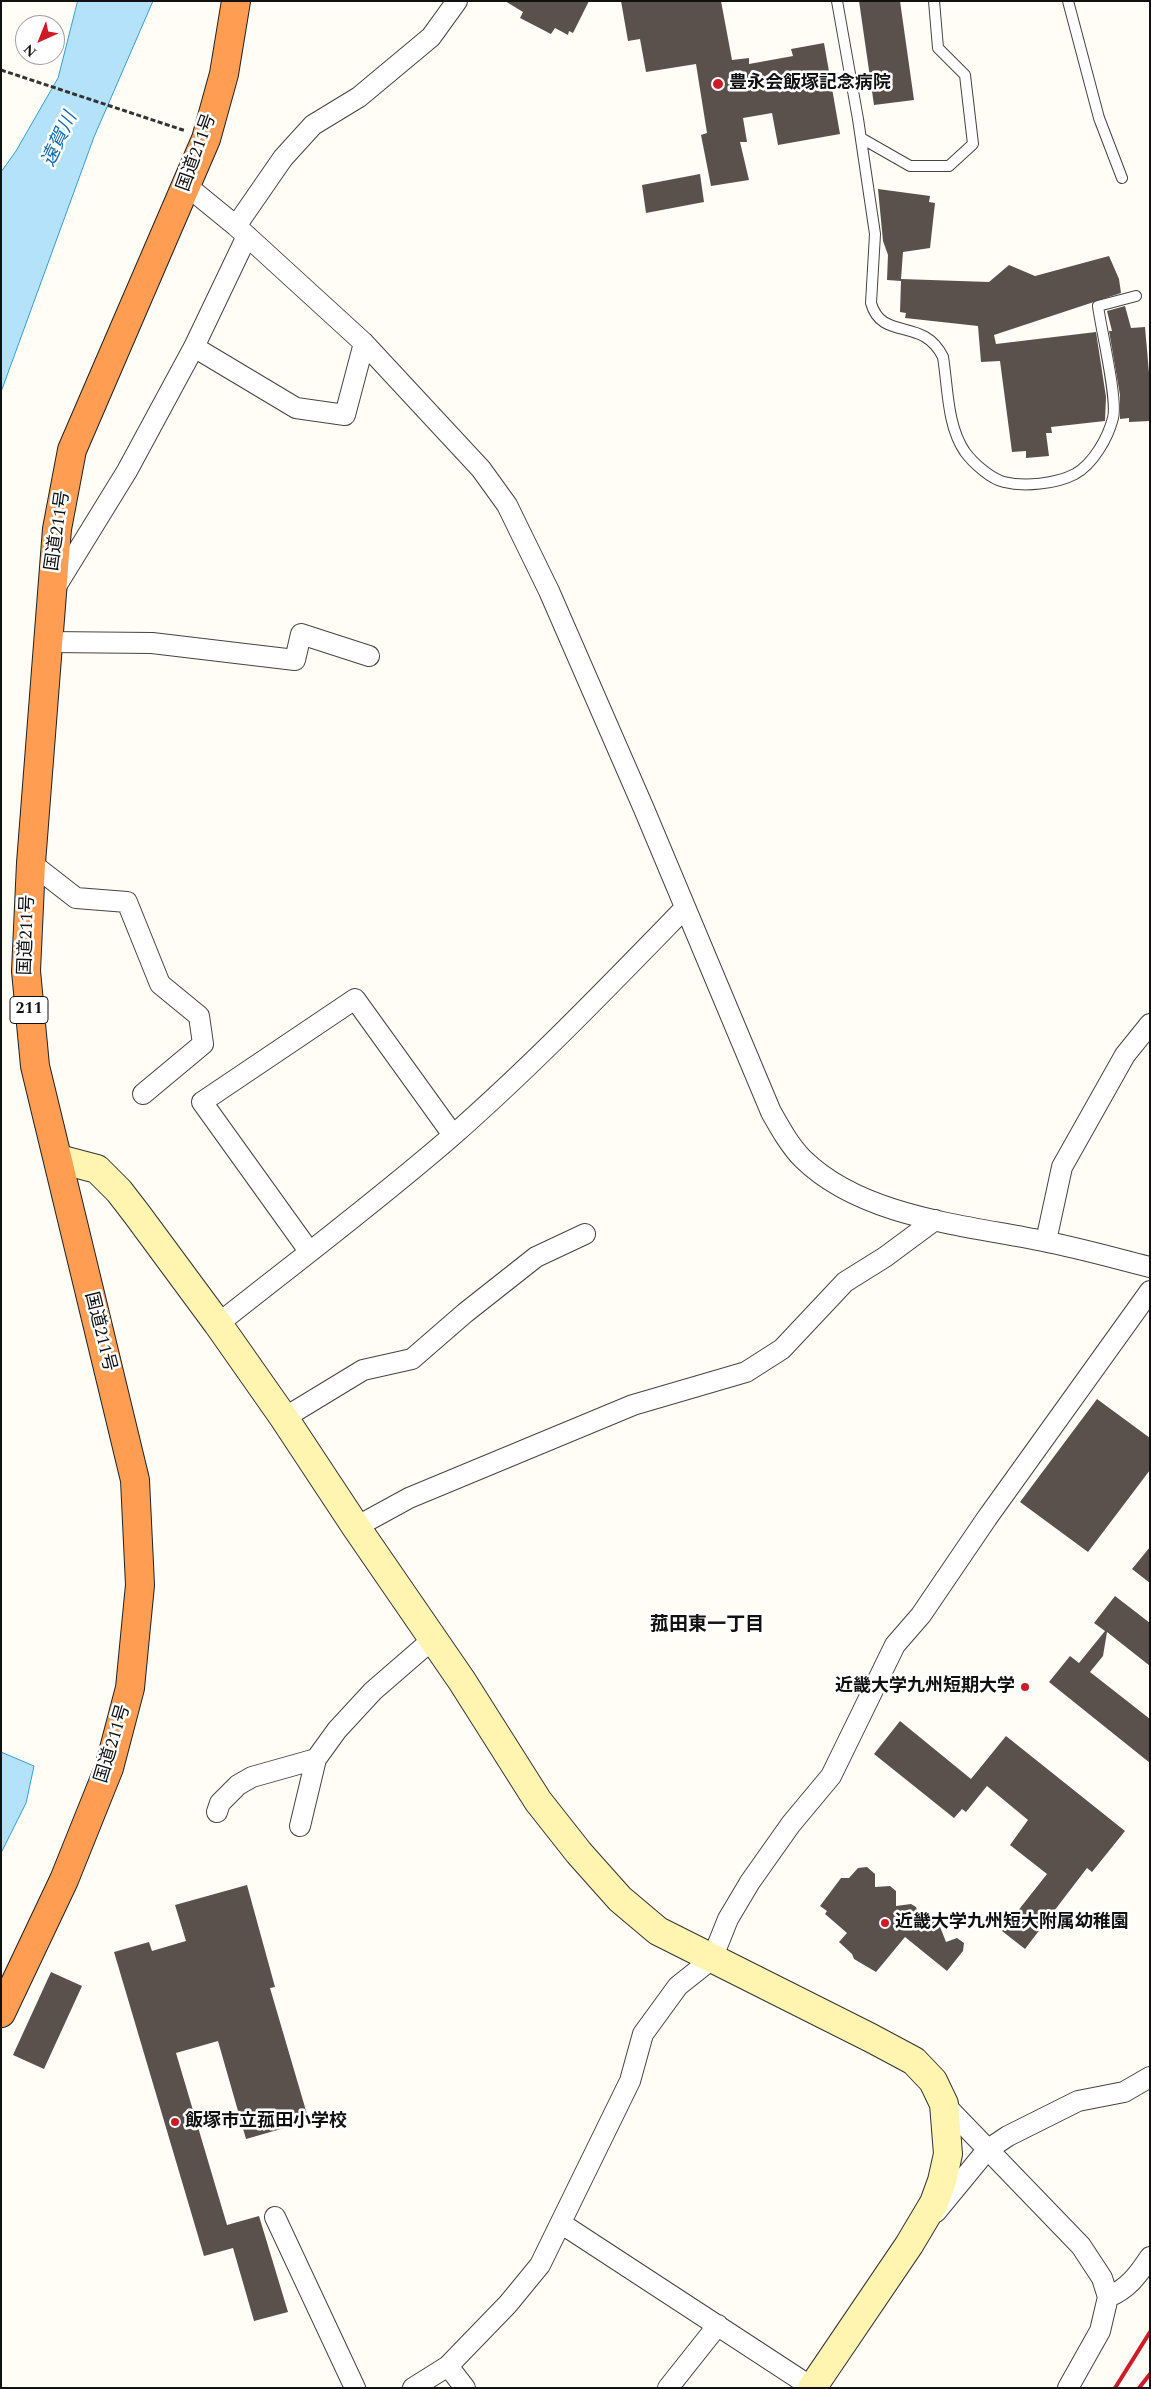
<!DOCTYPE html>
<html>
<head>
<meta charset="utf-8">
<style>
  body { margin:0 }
  #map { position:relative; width:1151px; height:2389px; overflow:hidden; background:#fffdf5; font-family:Spectral,serif }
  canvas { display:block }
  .frame { position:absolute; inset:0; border:2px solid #111; pointer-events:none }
  .north { position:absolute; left:15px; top:15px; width:50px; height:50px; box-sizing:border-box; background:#fff; border:1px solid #a0a0a0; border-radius:50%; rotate:224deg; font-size:14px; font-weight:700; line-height:20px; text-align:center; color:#111 }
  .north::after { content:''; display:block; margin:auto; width:18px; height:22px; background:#cf1b28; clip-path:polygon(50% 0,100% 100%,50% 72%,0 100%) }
</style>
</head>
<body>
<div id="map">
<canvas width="1151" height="2389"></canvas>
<div class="frame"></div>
<div class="north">N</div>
</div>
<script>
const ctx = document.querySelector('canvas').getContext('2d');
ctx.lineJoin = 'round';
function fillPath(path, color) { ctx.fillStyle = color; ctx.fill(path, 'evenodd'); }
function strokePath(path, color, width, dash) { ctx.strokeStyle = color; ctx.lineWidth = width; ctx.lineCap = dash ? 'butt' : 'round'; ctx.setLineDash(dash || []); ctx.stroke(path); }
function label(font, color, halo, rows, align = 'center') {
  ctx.font = font + ' Spectral,"Noto Sans JP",serif'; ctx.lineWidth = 5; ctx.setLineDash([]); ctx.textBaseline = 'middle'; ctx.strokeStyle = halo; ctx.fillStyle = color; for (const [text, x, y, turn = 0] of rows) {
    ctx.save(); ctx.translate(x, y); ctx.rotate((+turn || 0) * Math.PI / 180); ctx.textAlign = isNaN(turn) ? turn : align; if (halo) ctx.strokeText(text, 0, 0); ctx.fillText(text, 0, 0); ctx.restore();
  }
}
const water = new Path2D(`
  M78,1H153L94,137L1,392V172L16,151L58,78Z
  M1,1752L34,1766L26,1803L1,1853Z`);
fillPath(water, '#b4e2fb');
strokePath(water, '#359bd9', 1);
fillPath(new Path2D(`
  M505,1H589L573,33L569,31L568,35L555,28L551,34L520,18L523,12Z
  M621,1H721L732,60L749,58V64L793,56L791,49L824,43L840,134L778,145L772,113L743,118L747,142H740L749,180L711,186L701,135L707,133L696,64L646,72L640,39L628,41Z
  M859,1H900L914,100L874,105Z
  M700,174L704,202L646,213L642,185Z
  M878,189L930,196L929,202L935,203L930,248L903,252L901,279L989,282L1009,265L1035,276L1109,256L1119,279L1121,293L994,335L996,344L1096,332L1106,397L1105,421L1051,427L1052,433H1046L1049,456L1026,458V451L1012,452L1000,361L981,362L978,326L905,318L906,313L900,312L901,281L887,280L888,255L883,241Z
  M1125,306L1131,328L1145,327L1150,384V421L1129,422V418L1120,419V395L1109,331H1112L1107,311Z
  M1097,1399L1150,1438V1470L1088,1552L1020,1502Z
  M1150,1547V1583L1132,1569Z
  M1115,1596L1150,1623V1666L1107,1632L1103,1656L1090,1672L1150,1719V1763L1049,1682L1070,1656L1079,1663L1105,1631L1094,1623Z
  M900,1721L971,1779L1006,1736L1125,1831L1092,1872L1087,1868L1025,1949L1002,1931L1047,1874L1010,1845L1028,1820L987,1786L966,1812L962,1809L954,1818L874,1754Z
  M867,1867L875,1874V1887L890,1886L896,1891V1906L911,1904L916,1907L922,1922L935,1921L939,1924L946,1942L957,1938L964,1943L963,1951L947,1971L905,1937L876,1972L854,1959L852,1954L839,1942L847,1933L825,1914L827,1911L820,1906L841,1878H849L858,1868Z
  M247,1885L275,1987L270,1988L309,2121L246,2139L218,2041L176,2053L227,2225L259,2216L288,2312L254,2321L233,2248L204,2256L114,1952L149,1942L152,1951L186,1941L175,1905Z
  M51,1972L82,1986L44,2069L13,2055Z`), '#5b514c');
const lane = new Path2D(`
  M837,1L858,119L875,234L871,303C882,342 923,316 943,357C948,388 947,426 965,452C973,463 991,479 1004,482C1024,487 1056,484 1075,474C1093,464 1108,438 1113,418C1118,400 1101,329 1098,306L1136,296
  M1068,1L1099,118L1122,178
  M861,138L910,166H949L973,144L965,75L938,48L934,1`);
const street = new Path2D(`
  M187,186L236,226L364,343L481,469L507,505L549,591L644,809L771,1112C780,1128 790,1146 803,1159C862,1217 965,1225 1043,1241C1079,1248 1114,1258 1150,1267
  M236,226L283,158L313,125L359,97L431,37L457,1
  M194,347L247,236
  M55,588L127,471L194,347L296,408L345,415L364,343
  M49,642L152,643L295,660L301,634L369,656
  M31,863L76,898L127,902L160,984L199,1016L203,1044L143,1094
  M1046,1241L1062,1167L1125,1055L1150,1024
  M309,1251L202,1102L355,999L453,1135
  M218,1324C296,1262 376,1202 451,1137C533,1065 608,987 684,909
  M284,1418L363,1370L412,1359L465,1313L536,1257L585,1234
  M356,1527L409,1498L633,1405L746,1372L782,1349L845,1282L885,1257L935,1220
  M217,1812L220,1803L238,1785L252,1777L316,1759L337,1730L373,1691L433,1639
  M300,1826L316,1759
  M944,2104L1081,2246L1102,2278L1108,2297L1100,2331L1068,2388
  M936,2212L987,2150L1008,2136L1078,2101L1124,2092L1150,2077
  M275,2217L355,2388
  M562,2224L813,2388
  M1108,2297C1128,2289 1138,2275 1150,2257
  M448,2366L465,2388
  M413,2388L448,2366L508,2304L540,2265L630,2081L643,2034L678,1986L712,1959L728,1919L750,1882L791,1824L831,1776L895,1645L921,1615L987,1518L1150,1291
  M668,2388L718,2325`);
const secondary = new Path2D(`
  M59,1159L97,1169L119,1191L136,1213L218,1324L284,1418L356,1527L462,1681L538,1801L579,1853L620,1899L658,1931L871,2038L914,2061L933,2081L944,2104L948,2154L942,2181L934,2203L909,2245L812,2388`);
const highway = new Path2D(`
  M1,2013L64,1880L109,1768L130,1688L140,1585L135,1480L35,1066L26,971L31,863L57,529L72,450L206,139L224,74L236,1`);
strokePath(lane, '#444', 12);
strokePath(street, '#444', 22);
strokePath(secondary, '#333', 30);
strokePath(highway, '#222', 30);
strokePath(new Path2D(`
  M1,70L186,131`), '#333', 3, [5, 2.5]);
strokePath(lane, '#fff', 10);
strokePath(street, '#fff', 20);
strokePath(secondary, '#fff4b0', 28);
strokePath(highway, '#ff9d53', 28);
strokePath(new Path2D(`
  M1115,2388L1150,2332
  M1139,2388L1150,2374`), '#cf1b28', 4);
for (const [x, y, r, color] of [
  [718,84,6,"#cf1b28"],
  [1025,1687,5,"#cf1b28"],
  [885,1923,5,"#cf1b28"],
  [175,2122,5,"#cf1b28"]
]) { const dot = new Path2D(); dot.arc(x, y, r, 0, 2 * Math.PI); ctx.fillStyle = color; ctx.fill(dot); strokePath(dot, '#fff', 2); }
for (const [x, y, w] of [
  [29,1010,38]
]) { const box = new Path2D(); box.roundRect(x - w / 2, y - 13.5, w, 27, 4); ctx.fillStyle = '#fff'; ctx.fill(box); strokePath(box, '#111', 1); }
label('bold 16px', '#111', null, [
  ["211",29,1010]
]);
label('bold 18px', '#111', '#fff', [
  ["豊永会飯塚記念病院",729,84],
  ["近畿大学九州短期大学",1015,1687,"right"],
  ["近畿大学九州短大附属幼稚園",895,1923],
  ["飯塚市立菰田小学校",185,2122]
], 'left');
label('18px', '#111', '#fff', [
  ["国道211号",198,153,-70],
  ["国道211号",59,531,-82],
  ["国道211号",28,935,-88],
  ["国道211号",99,1332,76],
  ["国道211号",114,1744,-73]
]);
label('italic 19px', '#0d6cb0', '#fff', [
  ["遠賀川",61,140,-65]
]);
label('bold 19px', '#111', '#fff', [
  ["菰田東一丁目",707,1626]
]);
</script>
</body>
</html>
